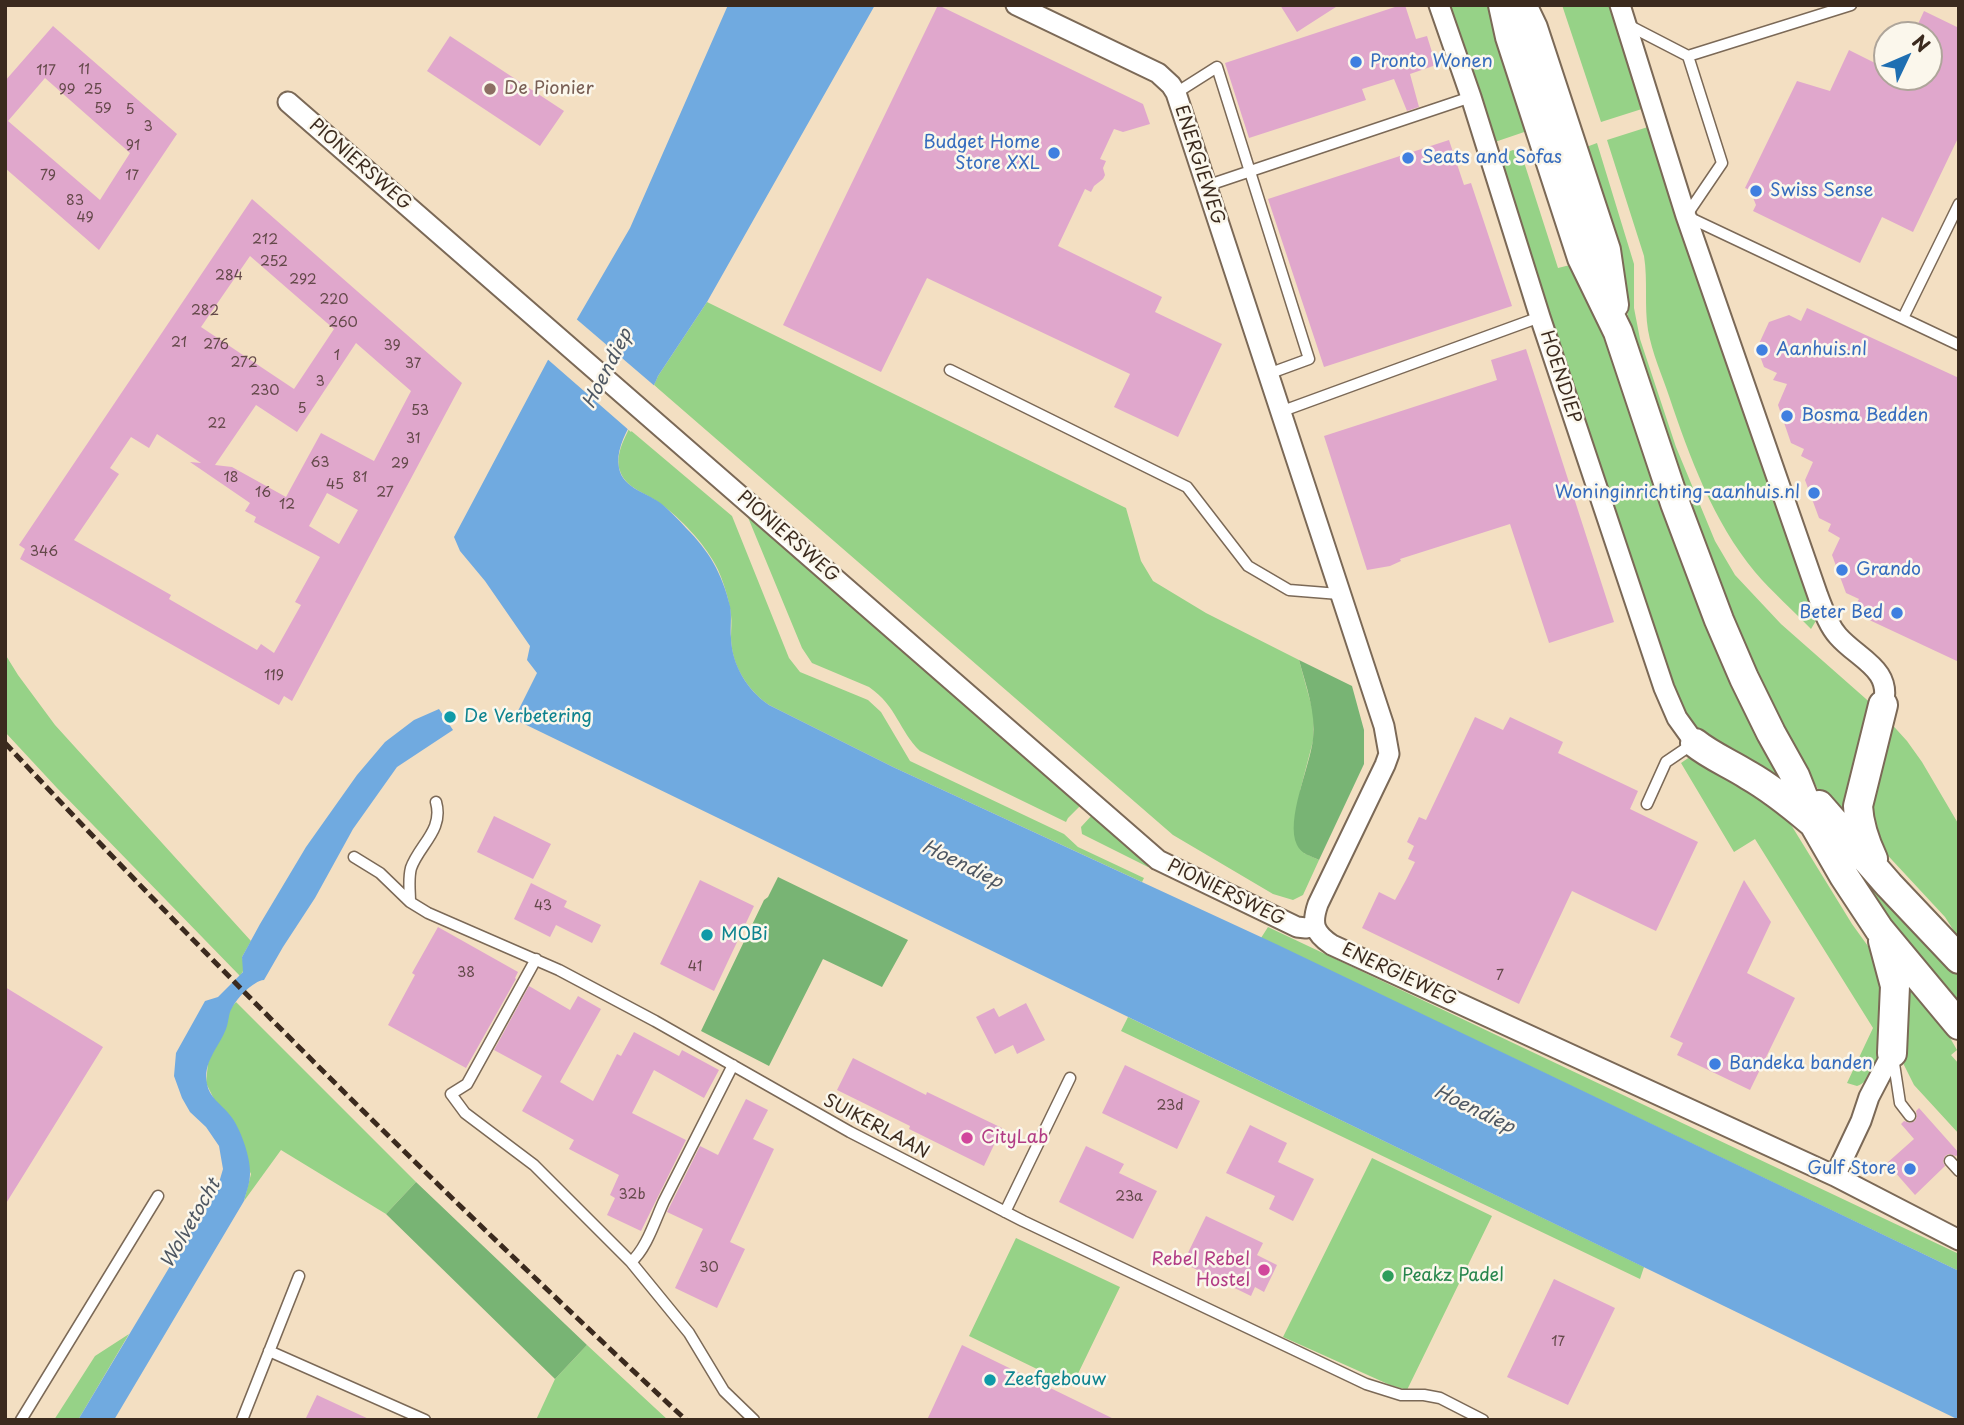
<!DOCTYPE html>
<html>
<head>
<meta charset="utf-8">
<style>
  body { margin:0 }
  #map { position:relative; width:1964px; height:1425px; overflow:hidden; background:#f3dfc2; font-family:"Playpen Sans",sans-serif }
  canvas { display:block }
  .frame { position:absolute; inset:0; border:7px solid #3b2a1e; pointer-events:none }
  .north { position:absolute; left:1873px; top:21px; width:70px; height:70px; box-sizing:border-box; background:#fbf7ec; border:2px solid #aea59a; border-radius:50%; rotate:46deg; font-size:19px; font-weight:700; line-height:28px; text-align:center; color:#3b2a1e }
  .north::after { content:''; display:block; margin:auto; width:24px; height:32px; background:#1f6fb2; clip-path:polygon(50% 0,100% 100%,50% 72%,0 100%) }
</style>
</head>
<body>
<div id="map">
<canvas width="1964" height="1425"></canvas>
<div class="frame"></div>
<div class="north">N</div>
</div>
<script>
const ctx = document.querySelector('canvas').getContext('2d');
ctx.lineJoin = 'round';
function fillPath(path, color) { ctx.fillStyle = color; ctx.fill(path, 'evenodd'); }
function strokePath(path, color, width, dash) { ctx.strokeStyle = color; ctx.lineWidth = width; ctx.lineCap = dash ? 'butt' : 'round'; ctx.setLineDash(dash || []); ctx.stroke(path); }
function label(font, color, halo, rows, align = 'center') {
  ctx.font = font + ' "Playpen Sans",sans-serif'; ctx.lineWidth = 5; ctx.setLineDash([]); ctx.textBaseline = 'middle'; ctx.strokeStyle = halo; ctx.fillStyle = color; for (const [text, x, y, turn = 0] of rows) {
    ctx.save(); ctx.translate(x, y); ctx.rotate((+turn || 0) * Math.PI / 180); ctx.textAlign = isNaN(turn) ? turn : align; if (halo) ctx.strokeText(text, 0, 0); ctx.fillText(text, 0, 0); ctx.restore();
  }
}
fillPath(new Path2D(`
  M1447,5H1494L1533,129L1492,143Z
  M1562,5H1613L1645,108L1601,122Z
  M1651,126L1817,619L1811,629C1793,610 1772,592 1755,572C1713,521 1690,458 1669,396C1662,375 1652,353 1648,330C1644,306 1648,281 1644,256L1607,140Z
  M1597,143L1634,264V308L1640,339L1676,447L1715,541L1735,575L1781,624L1874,706L1856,830L1824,800L1777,716L1750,662L1723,594L1665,432L1629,320L1614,255L1581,149Z
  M1513,150L1519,153L1523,159L1558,268L1570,265L1598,314L1786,788L1728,757L1681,716L1497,156Z
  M707,302L1126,508L1141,561L1153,581L1206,613L1299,660L1314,715L1313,741L1300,791L1304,853L1319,860L1303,895L1293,900L1273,894L1173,835L654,385L658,376Z
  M629,429L732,516L789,658L800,672L868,700L881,712L910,761L1064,834L1078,847L1144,878L1142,882L893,767L769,705C747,690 731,664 731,637C731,630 732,622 731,615C730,602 722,576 715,564C703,542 681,519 661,504C647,493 626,489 620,471C615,457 623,441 629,429Z
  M747,515L1081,805L1068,818L1066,822L920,751C899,731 897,706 869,687L812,663L802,648Z
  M5,654L18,675L55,725L251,941L242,957L245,968L240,976L57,788L5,732Z
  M1887,719L1907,741L1922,762L1959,825V939L1945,917L1879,846L1868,810Z
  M1694,754L1781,809L1793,828L1852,924L1878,960L1882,977L1881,1047C1878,1061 1872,1081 1857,1086L1847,1083L1873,1028L1755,839L1734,852L1681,763Z
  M1093,814L1151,861L1148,867L1082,834L1081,827Z
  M1835,837L1959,969V1001L1894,935Z
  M1268,927L1959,1254V1271L1261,938Z
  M1901,979L1925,994L1957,1050L1951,1055L1959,1064V1134L1914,1085L1902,1061Z
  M236,1002L416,1182L386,1214L281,1150L244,1201L251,1174L206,1083L208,1063L230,1009Z
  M1128,1017L1644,1267L1640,1279L1121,1031Z
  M1372,1158L1492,1216L1407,1390L1390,1385L1283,1337Z
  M1016,1238L1120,1287L1072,1386L969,1336Z
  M129,1334L78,1420H54L95,1356Z
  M587,1345L668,1420H536L555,1379Z`), '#96d287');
fillPath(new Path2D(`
  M1299,660L1352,686L1364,730V764L1319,860C1311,856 1301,854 1297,845C1285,820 1310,767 1313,739C1316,712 1306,686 1299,660Z
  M778,877L908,940L882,987L823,959L769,1066L701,1031L764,900L768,897Z
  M416,1182L587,1345L555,1379L386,1214Z`), '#78b474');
fillPath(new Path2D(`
  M728,5H875L707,302L658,376C648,403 613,438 619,468C623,489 649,493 663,505C671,512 679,520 686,528C709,551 722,573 730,606C732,617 730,627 731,638C732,665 747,690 769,705L893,767L1276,944L1959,1271V1420L514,719L537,673L527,660L530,646L485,581L460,551L454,537L549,358L555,357L630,228Z
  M439,709L453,730L397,767L353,829L315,898L283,947L264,980C253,981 237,998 232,1008C228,1014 229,1022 226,1029C219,1047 202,1063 207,1084C209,1097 221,1104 229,1114C240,1126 251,1158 250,1174C250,1183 246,1193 244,1201L114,1420H78L218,1186L223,1169L219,1146L206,1127L190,1112L182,1098L174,1076L176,1053L205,1001L218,997L243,972L242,957L260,924L306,847L357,775L385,742L414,720Z`), '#70aae0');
fillPath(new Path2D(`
  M574,317L657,388L631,432L545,357L547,355L553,354Z`), '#f3dfc2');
fillPath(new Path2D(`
  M938,5L1143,104L1150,124L1123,132L1114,129L1100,159L1106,161L1103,168L1105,175L1103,179L1094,186L1091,192L1085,189L1058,246L1162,297L1155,312L1222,344L1178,437L1114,407L1130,374L927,278L881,372L783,325Z
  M1280,5H1339L1297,32Z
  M1401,5H1405L1416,39L1427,36L1436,65L1410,74L1419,107L1407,111L1394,79L1362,89L1366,100L1249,138L1225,63Z
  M1924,11L1959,28V136L1913,232L1882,217L1860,263L1753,211L1756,205L1750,190L1745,188L1797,81L1830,91L1849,50L1887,69V77H1929V35H1913Z
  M53,26L177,134L99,250L5,168V81ZM45,78L130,153L100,200L8,121Z
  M450,36L564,111L540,146L427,71Z
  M1449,140L1464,185L1471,183L1512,306L1324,367L1268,199Z
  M252,199L462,383L292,701L284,696L279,705L20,559L25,549L19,545ZM250,256L334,329L294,389L201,327ZM356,343L411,391L374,461L321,433L286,497L232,467L215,465L256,405L297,432ZM157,434L201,463L190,462L250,503L245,511L256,517L254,522L320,557L295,602L301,605L274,653L261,644L257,650L169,599L171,595L74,540L119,474L110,468L131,437L149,448ZM327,493L358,510L339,544L309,526Z
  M1807,308L1959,378V662L1865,618L1868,613L1855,606L1859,599L1846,593L1832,555L1840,538L1828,531L1831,524L1819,518L1805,480L1813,462L1801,456L1804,449L1791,443L1778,405L1787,384L1773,380L1777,373L1764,367L1757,348L1769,322L1789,315L1801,321Z
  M1526,349L1614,622L1549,643L1510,524L1400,559L1401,561L1390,566L1367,570L1324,436L1497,380L1491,360Z
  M1475,717L1503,730L1510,717L1563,742L1558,753L1638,791L1630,809L1698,842L1656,931L1572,891L1519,1004L1362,928L1379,892L1395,900L1406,880L1415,862L1408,859L1414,846L1407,842L1419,817L1426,820Z
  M494,816L551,844L533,879L477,852Z
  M700,880L754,906L714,991L660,964Z
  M1744,880L1771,922L1747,973L1795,998L1750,1090L1677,1055L1683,1043L1670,1037Z
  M531,883L567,901L564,907L601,925L592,943L556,925L550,937L514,919Z
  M438,927L518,972L515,978L516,979L466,1068L388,1025L415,975L412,973Z
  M529,986L570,1010L578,996L601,1009L560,1082L593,1101L611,1066L617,1054L621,1056L634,1032L679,1056L682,1050L719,1070L704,1098L654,1070L632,1113L686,1140L641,1231L607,1215L615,1198L610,1195L619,1175L569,1149L574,1140L522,1111L542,1076L494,1050Z
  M5,987L103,1047L5,1205Z
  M1026,1003L1045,1040L1017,1054L1013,1045L995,1054L976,1017L994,1008L999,1017Z
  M853,1058L926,1095L927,1092L1002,1128L984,1166L909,1129L910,1126L837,1090Z
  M1125,1065L1200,1101L1177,1149L1102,1113Z
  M746,1099L768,1110L753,1139L774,1149L730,1242L745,1249L717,1308L675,1288L703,1229L667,1212L700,1146L718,1155Z
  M1919,1108L1959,1153L1956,1156L1949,1154L1945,1156L1943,1162L1945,1166L1915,1195L1887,1163L1914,1139L1901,1124L1904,1121L1910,1123L1915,1121L1917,1116L1916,1111Z
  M1250,1125L1287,1143L1278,1162L1314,1179L1293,1221L1269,1209L1275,1196L1226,1173Z
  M1086,1146L1124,1164L1119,1173L1157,1191L1133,1239L1059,1202Z
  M1206,1216L1263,1243L1257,1255L1277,1265L1264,1292L1255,1287L1251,1296L1183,1263Z
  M1554,1279L1615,1308L1568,1405L1507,1377Z
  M962,1345L1116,1420H927Z
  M317,1395L371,1420H305Z`), '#e0a7cc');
const service = new Path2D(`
  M1628,25L1688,56L1851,5
  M1688,56L1722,163L1686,216L1959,345
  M1176,93L1217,67L1309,359L1268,374
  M1206,186L1471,97
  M1903,318L1959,204
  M950,370L1187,487L1248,566L1289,590L1339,594
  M1280,412L1540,317
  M1647,804L1666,762L1694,743
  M354,857L380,873L410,902L428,913L559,970L655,1021L850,1132L1023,1221L1366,1384L1401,1395H1424L1440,1398L1483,1420
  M410,902C410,891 408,879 411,868C419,845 444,830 436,802
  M536,959L467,1084L451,1094L465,1113L534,1165L631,1262L689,1333L724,1391L754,1420
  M1893,1057L1900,1103L1910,1116
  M1950,1161L1959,1171
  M1005,1212L1070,1078
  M631,1262C647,1248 655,1220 664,1201C687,1155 710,1110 733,1065
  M269,1351L425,1420
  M21,1420L158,1196
  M242,1420L299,1276`);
const minor = new Path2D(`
  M1016,5L1158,73L1171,85L1176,93L1384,726L1389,754L1385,765L1318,904C1311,924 1314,933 1332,945L1835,1176L1959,1240
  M1439,5L1471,97L1540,317L1664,688L1677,718L1695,743
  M1620,5L1686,216L1818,596C1823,609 1828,625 1838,636C1858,659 1893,669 1883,705
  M288,102L1158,860L1297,927L1306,928L1315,926
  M1835,1176L1861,1121L1869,1097L1892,1053`);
const secondary = new Path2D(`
  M1503,5L1510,37L1582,258L1618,332L1675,503L1719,620L1744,678L1771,733L1795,776L1814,824L1844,876L1879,929L1959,1025
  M1522,5L1533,28L1606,250L1614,305
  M1695,743C1711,756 1731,764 1748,775C1771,788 1792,805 1812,822
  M1819,805L1889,885L1959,959
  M1873,859C1865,842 1859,825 1858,806L1883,705
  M1883,941L1895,986L1892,1053`);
strokePath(service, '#7b6957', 13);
strokePath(minor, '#7b6957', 23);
strokePath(secondary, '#7b6957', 32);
strokePath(service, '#fff', 10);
strokePath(minor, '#fff', 19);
strokePath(secondary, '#fff', 28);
strokePath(new Path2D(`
  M5,743C224,977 451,1202 686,1420`), '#3b2a1e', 5, [10, 5]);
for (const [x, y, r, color] of [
  [1356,62,7,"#3f7fe0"],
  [490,89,7,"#8d6e63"],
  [1054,153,7,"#3f7fe0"],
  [1408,158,7,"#3f7fe0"],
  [1756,191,7,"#3f7fe0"],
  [1762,350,7,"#3f7fe0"],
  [1787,416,7,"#3f7fe0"],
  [1814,493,7,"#3f7fe0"],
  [1842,570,7,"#3f7fe0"],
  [1897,613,7,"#3f7fe0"],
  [450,717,7,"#0f9aa8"],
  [707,935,7,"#0f9aa8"],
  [1715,1064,7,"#3f7fe0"],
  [967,1138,7,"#d1479c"],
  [1910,1169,7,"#3f7fe0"],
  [1264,1270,7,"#d1479c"],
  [1388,1276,7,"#2e9e5b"],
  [990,1380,7,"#0f9aa8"]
]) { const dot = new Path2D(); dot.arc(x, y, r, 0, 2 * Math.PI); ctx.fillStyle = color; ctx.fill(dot); strokePath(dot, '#fbf7ec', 2.5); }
label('14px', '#64494a', null, [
  ["11",84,70],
  ["117",46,71],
  ["99",67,90],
  ["25",93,90],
  ["59",103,109],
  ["5",130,110],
  ["3",148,127],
  ["91",133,146],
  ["79",48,176],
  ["17",132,176],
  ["83",75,201],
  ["49",85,218],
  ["212",265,240],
  ["252",274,262],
  ["284",229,276],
  ["292",303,280],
  ["220",334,300],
  ["282",205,311],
  ["260",343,323],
  ["21",179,343],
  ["276",216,345],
  ["39",392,346],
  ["1",337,356],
  ["272",244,363],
  ["37",413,364],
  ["3",320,382],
  ["230",265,391],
  ["5",302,409],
  ["53",420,411],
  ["22",217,424],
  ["31",413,439],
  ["63",320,463],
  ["29",400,464],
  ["18",231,478],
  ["81",360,478],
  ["45",335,485],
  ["16",263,493],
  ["27",385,493],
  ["12",287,505],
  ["346",44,552],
  ["119",274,676],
  ["43",543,906],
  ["41",695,967],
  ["38",466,973],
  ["7",1500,976],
  ["23d",1170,1106],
  ["32b",632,1195],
  ["23a",1129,1197],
  ["30",709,1268],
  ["17",1558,1342]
]);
label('18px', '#366cbe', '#fbf7ec', [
  ["Pronto Wonen",1370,62],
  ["Budget Home",1040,143,"right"],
  ["Store XXL",1040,164,"right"],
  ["Seats and Sofas",1422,158],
  ["Swiss Sense",1770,191],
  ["Aanhuis.nl",1776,350],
  ["Bosma Bedden",1801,416],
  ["Woninginrichting-aanhuis.nl",1800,493,"right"],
  ["Grando",1856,570],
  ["Beter Bed",1883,613,"right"],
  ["Bandeka banden",1729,1064],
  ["Gulf Store",1896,1169,"right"]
], 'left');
label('18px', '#785e54', '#fbf7ec', [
  ["De Pionier",504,89]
], 'left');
label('18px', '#3b2a1e', '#fbf7ec', [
  ["PIONIERSWEG",360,165,41],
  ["ENERGIEWEG",1199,165,72],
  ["HOENDIEP",1560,377,72],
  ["PIONIERSWEG",788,537,41],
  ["PIONIERSWEG",1226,893,26],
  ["ENERGIEWEG",1399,975,25],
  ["SUIKERLAAN",876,1127,28]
]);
label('18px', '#0d838f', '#fbf7ec', [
  ["De Verbetering",464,717],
  ["M0Bi",721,935],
  ["Zeefgebouw",1004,1380]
], 'left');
label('18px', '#b23c85', '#fbf7ec', [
  ["CityLab",981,1138],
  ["Rebel Rebel",1250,1260,"right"],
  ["Hostel",1250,1281,"right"]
], 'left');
label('18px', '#27864d', '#fbf7ec', [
  ["Peakz Padel",1402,1276]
], 'left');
label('italic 19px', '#4e5762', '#fbf7ec', [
  ["Hoendiep",608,369,-63],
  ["Hoendiep",962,865,26],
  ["Hoendiep",1474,1110,26],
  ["Wolvetocht",191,1224,-60]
]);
</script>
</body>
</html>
